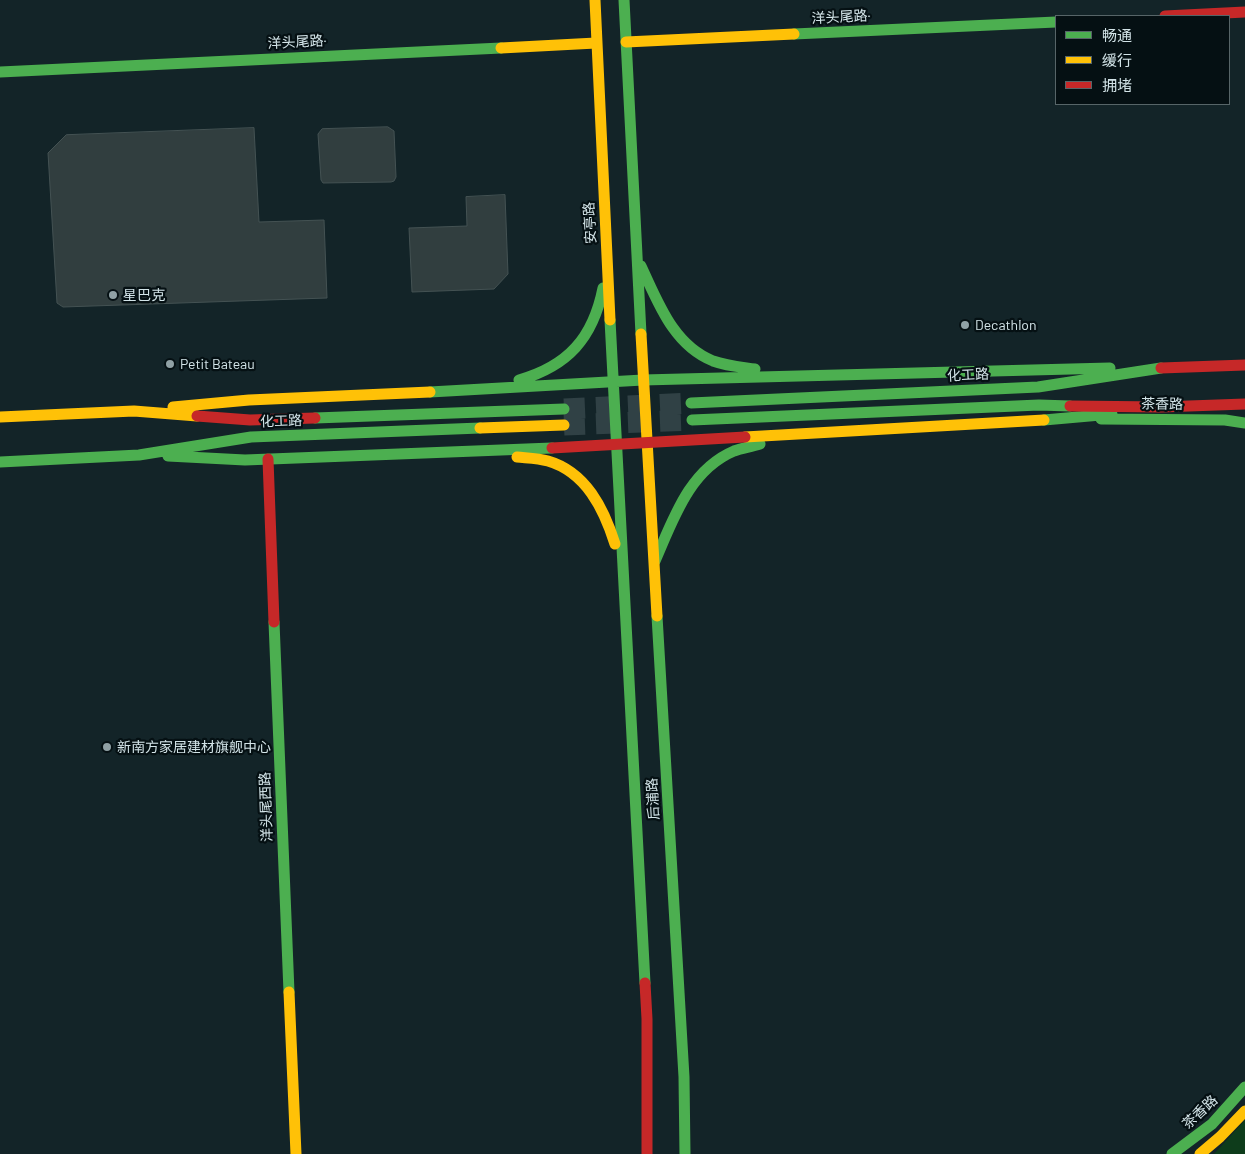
<!DOCTYPE html>
<html>
<head>
<meta charset="utf-8">
<style>
  body { margin:0 }
  #map { position:relative; width:1245px; height:1154px; overflow:hidden; background:#132428; font-family:Barlow,"Noto Sans SC",sans-serif }
  canvas { display:block }
  .legend { position:absolute; left:1055px; top:15px; width:175px; height:90px; box-sizing:border-box; background:#051013; border:1px solid #576568; margin:0; padding:6px 9px; list-style:none; font-size:15px; color:#d3e4e8 }
  .legend li { display:flex; align-items:center; gap:10px; height:25px }
  .legend b { width:25px; border:1px solid #576568 }
</style>
</head>
<body>
<div id="map">
<canvas width="1245" height="1154"></canvas>
<ul class="legend">
<li><b style="height:6px;background:#4caf50"></b>畅通</li>
<li><b style="height:6px;background:#ffc107"></b>缓行</li>
<li><b style="height:6px;background:#c62828"></b>拥堵</li>
</ul>
</div>
<script>
const ctx = document.querySelector('canvas').getContext('2d');
ctx.lineJoin = 'round';
function fillPath(path, color) { ctx.fillStyle = color; ctx.fill(path, 'evenodd'); }
function strokePath(path, color, width, dash) { ctx.strokeStyle = color; ctx.lineWidth = width; ctx.lineCap = dash ? 'butt' : 'round'; ctx.setLineDash(dash || []); ctx.stroke(path); }
function label(font, color, halo, rows, align = 'center') {
  ctx.font = font + ' Barlow,"Noto Sans SC",sans-serif'; ctx.lineWidth = 4.5; ctx.setLineDash([]); ctx.textBaseline = 'middle'; ctx.strokeStyle = halo; ctx.fillStyle = color; for (const [text, x, y, turn = 0] of rows) {
    ctx.save(); ctx.translate(x, y); ctx.rotate((+turn || 0) * Math.PI / 180); ctx.textAlign = isNaN(turn) ? turn : align; if (halo) ctx.strokeText(text, 0, 0); ctx.fillText(text, 0, 0); ctx.restore();
  }
}
fillPath(new Path2D(`
  M1245,1120V1154H1214Z`), '#0e3c1b');
const building = new Path2D(`
  M388,127L394,131L396,177L394,181L391,182L323,183L321,180L318,134L322,129Z
  M254,128L259,222L324,220L327,298L63,307L57,303L48,153L66,135Z
  M505,195L508,274L494,289L412,292L409,228L467,226L466,197Z`);
fillPath(building, '#313e3f');
strokePath(building, '#445253', 1);
strokePath(new Path2D(`
  M564,409L691,403
  M564,425L692,420`), '#304145', 21, [21, 11]);
strokePath(new Path2D(`
  M624,0L641,334
  M794,34L1056,22
  M0,72L501,48
  M641,266C658,302 673,345 713,361C727,366 741,367 755,369
  M610,320L645,983
  M519,380C568,366 593,338 603,288
  M430,392L643,380L1110,368
  M691,403L1038,387L1161,368
  M315,418L564,409
  M1101,419L1225,420L1245,423
  M692,420L1039,405L1070,406
  M1044,420L1112,414
  M168,456L245,460L552,448
  M0,462L139,455L251,437L480,428
  M655,561C673,520 689,470 734,451C742,448 751,447 760,444
  M657,616L684,1077L685,1154
  M274,622L289,992
  M1172,1154L1212,1124L1245,1087`), '#4caf50', 11);
strokePath(new Path2D(`
  M595,0L610,320
  M626,42L794,34
  M501,48L596,43
  M641,334L657,616
  M173,407L249,400L430,392
  M0,417L134,411L197,416
  M480,428L564,425
  M745,437L1044,420
  M517,457C527,458 538,458 548,461C586,472 604,509 615,544
  M289,992L296,1154
  M1200,1154L1220,1137L1245,1111`), '#ffc107', 11);
strokePath(new Path2D(`
  M1165,16L1245,12
  M1161,368L1245,365
  M1070,406L1161,407L1245,404
  M197,416L250,420L315,418
  M552,448L745,437
  M268,459L274,622
  M645,983L647,1019V1154`), '#c62828', 11);
for (const [x, y, r, color] of [
  [113,295,5,"#90a1a5"],
  [965,325,5,"#90a1a5"],
  [170,364,5,"#90a1a5"],
  [107,747,5,"#90a1a5"]
]) { const dot = new Path2D(); dot.arc(x, y, r, 0, 2 * Math.PI); ctx.fillStyle = color; ctx.fill(dot); strokePath(dot, '#051013', 2); }
label('14px', '#d3e4e8', '#051013', [
  ["洋头尾路·",841,17,-3],
  ["洋头尾路·",297,42,-3],
  ["安亭路",590,223,-93],
  ["化工路",968,375,-3],
  ["茶香路",1162,404,1],
  ["化工路",281,421,-2],
  ["后浦路",653,799,-93],
  ["洋头尾西路",266,807,-92],
  ["茶香路",1200,1112,-43]
]);
label('14px', '#d3e4e8', '#051013', [
  ["星巴克",123,295],
  ["Decathlon",975,325],
  ["Petit Bateau",180,364],
  ["新南方家居建材旗舰中心",117,747]
], 'left');
</script>
</body>
</html>
